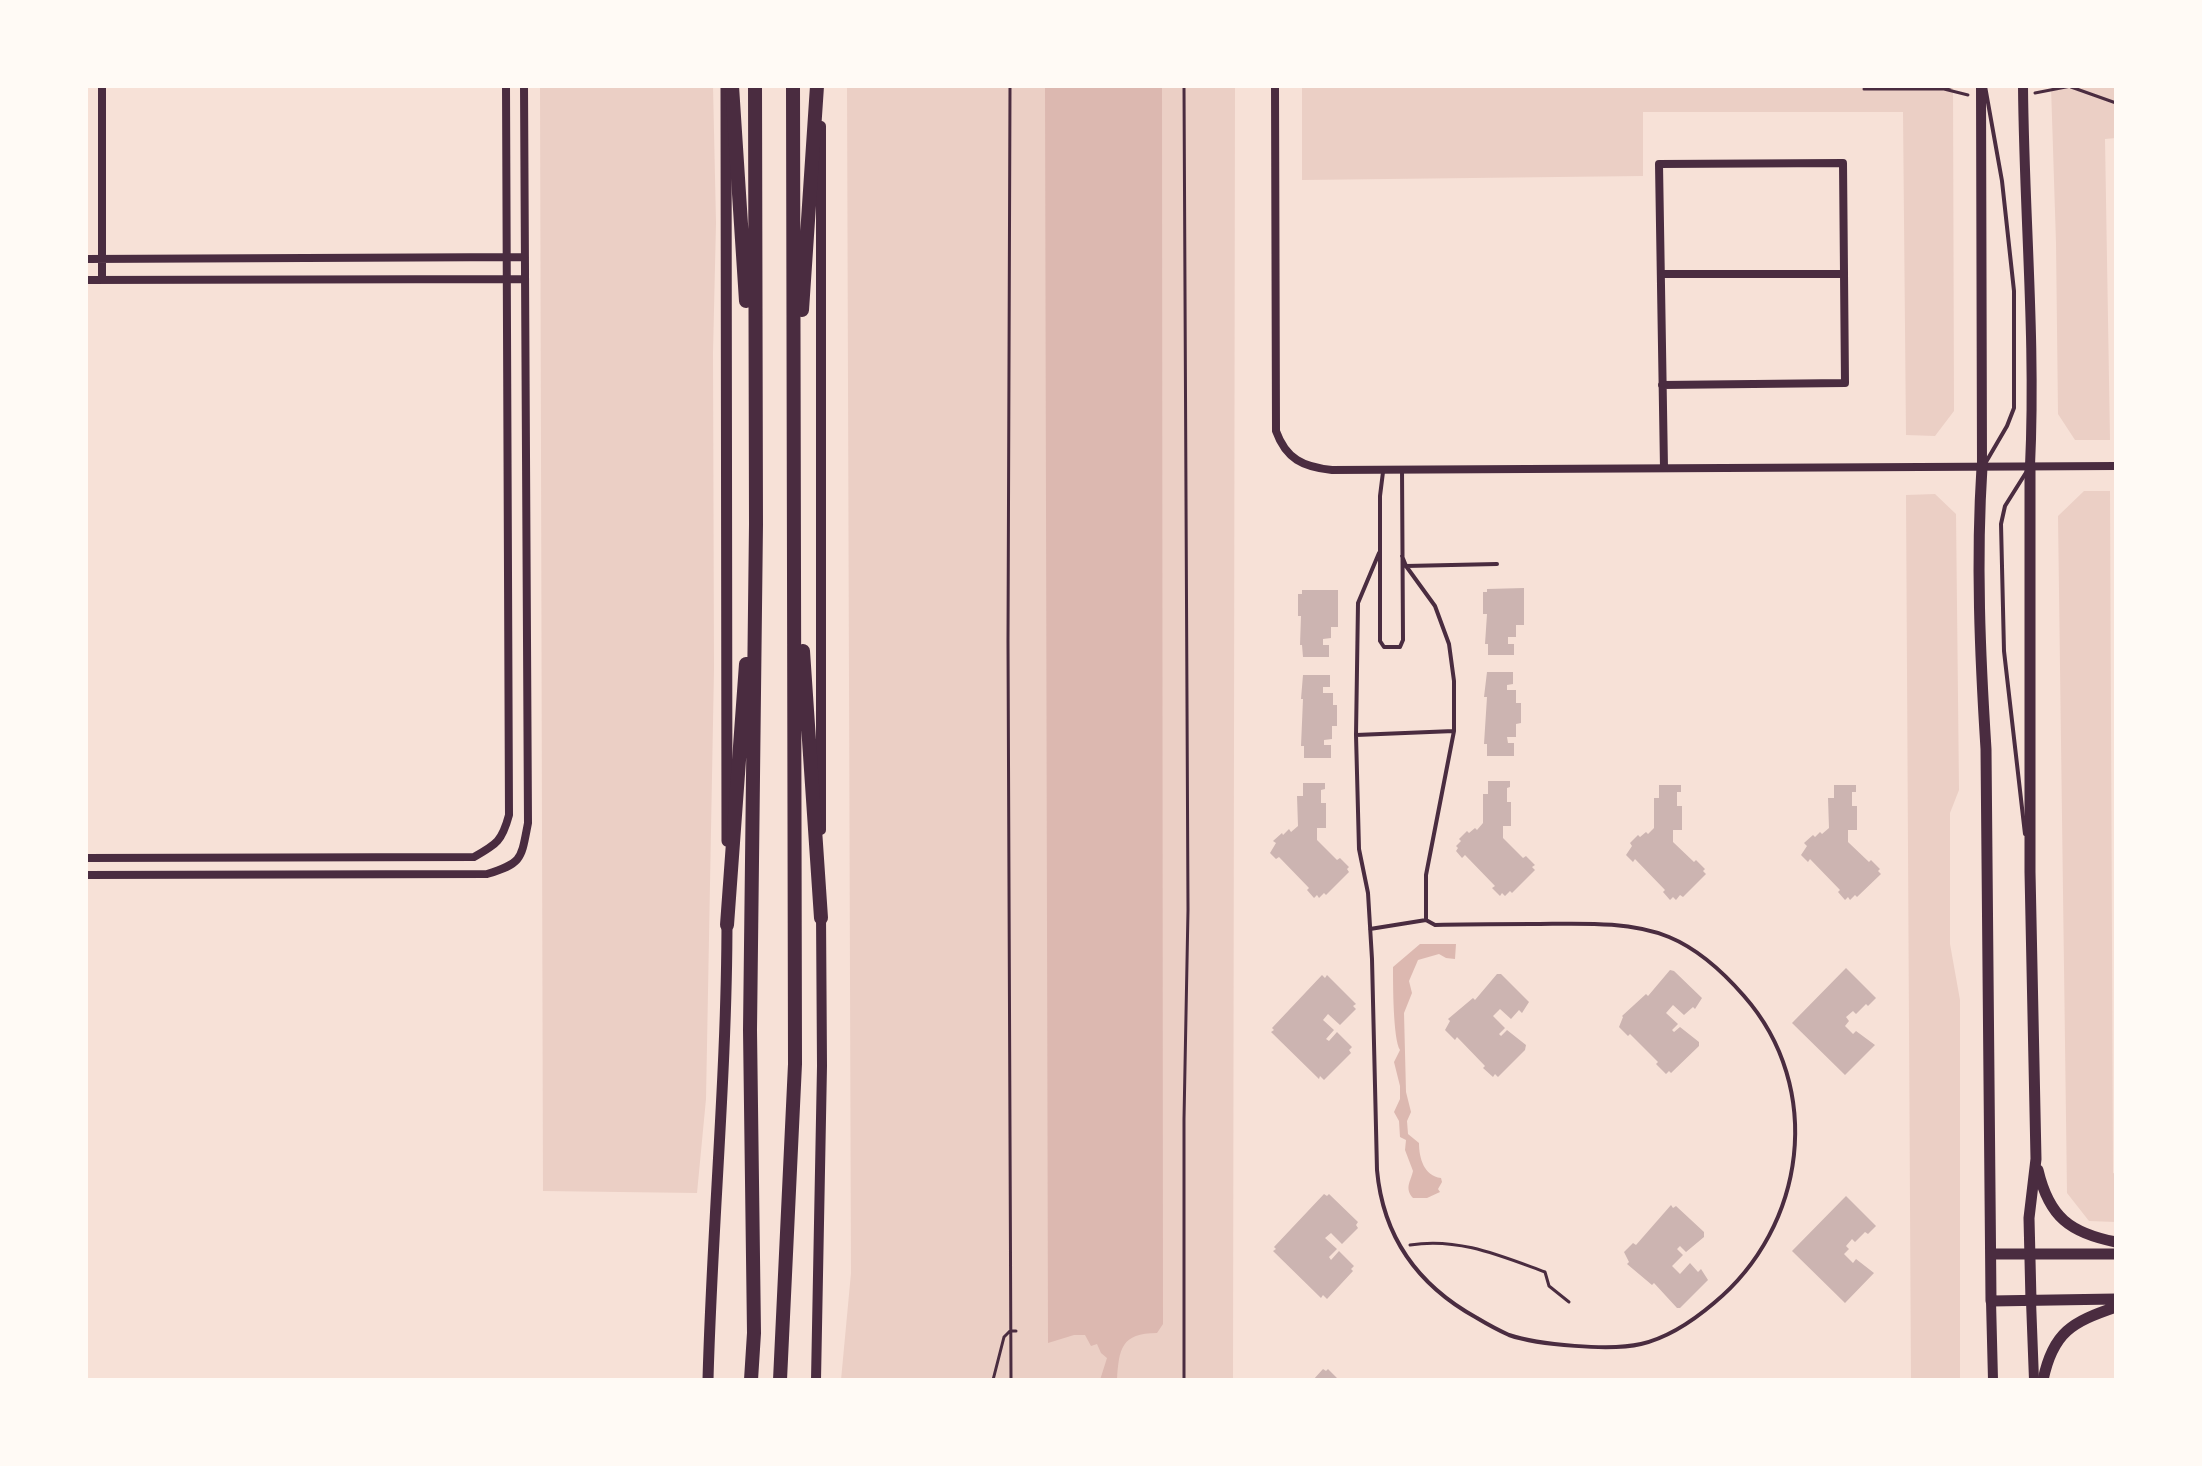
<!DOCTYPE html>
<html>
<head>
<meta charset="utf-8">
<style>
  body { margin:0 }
  #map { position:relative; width:2202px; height:1466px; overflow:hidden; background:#f7e1d7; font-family:"Crimson Pro",serif }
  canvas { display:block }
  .frame { position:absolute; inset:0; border:88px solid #fffaf5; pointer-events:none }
</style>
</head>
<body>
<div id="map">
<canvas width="2202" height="1466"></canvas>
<div class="frame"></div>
</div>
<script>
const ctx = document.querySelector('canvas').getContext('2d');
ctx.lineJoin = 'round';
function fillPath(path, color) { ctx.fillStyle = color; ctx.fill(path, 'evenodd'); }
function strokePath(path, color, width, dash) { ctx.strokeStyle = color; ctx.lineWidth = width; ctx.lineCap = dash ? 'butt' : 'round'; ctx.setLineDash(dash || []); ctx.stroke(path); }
fillPath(new Path2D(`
  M540,86H713L716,223L713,353L714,669L706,1099L697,1193L543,1191Z
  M847,86H1235L1233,1380H841L851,1273Z
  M1302,86H1953L1954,411L1935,436L1906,435L1903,112H1643V176L1302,180Z
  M2051,86H2116V138L2105,139L2110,440H2075L2058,414L2056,243Z
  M2084,491H2110L2113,1173L2116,1174V1222L2089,1221L2067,1193L2058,516Z
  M1935,494L1956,514L1959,790L1950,813V944L1960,1000V1380H1911L1906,495Z`), '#ebcfc5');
fillPath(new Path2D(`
  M1045,86H1162L1163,1324L1157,1333C1121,1333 1119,1349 1117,1380H1100L1107,1358L1101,1353L1097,1344L1091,1346L1085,1335H1074L1048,1343Z
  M1420,944H1456L1455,959L1446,958L1439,954L1418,960L1409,981L1412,993L1404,1013L1406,1092L1411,1112L1407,1121L1408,1134L1419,1143C1419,1158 1424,1176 1441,1178L1442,1182L1438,1189L1440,1192L1427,1198H1413C1404,1188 1411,1181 1413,1171L1405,1150L1406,1140L1400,1137L1399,1121L1394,1112L1400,1099V1086L1394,1062L1400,1050C1393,1039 1393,983 1393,967Z`), '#dcb8b0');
fillPath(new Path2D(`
  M1524,588V625H1516V637H1508V644H1514V655H1488V644H1485L1487,614H1483V592H1487V589Z
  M1302,590H1338V627H1331V638L1323,639V645H1329V657H1303L1302,645H1300L1301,616H1298V594H1302Z
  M1487,672H1513V684L1507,685V690H1516V703H1521V723L1516,724V737H1507L1508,743H1514V756H1487V744H1484L1487,697H1484Z
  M1303,675H1330V687H1323V693H1333V705H1337V726H1332V739L1324,740V745H1331V758H1304V746H1301L1303,699H1301Z
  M1488,781H1510V787L1507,788V802H1511V826H1503V838L1523,858L1526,856L1535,865L1532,867L1535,870L1512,893L1510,891L1505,896L1502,893L1500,896L1492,888L1495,886L1465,855L1462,858L1456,851L1458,848L1456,846L1461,841L1459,839L1467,831L1469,833L1475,828L1477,830L1483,823V794H1488Z
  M1303,783H1325V789L1321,790V803H1326V828H1317V840L1337,860L1340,858L1349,867L1347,869L1349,872L1326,895L1324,893L1319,898L1317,895L1314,898L1307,890L1309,888L1279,857L1276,859L1270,853L1276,843L1273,841L1282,833L1283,835L1289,829L1291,832L1298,826L1297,796H1303Z
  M1659,785H1681V792H1677V806H1682V830H1673V842L1694,862L1696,860L1705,869L1703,871L1706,874L1683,897L1680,895L1676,900L1673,897L1670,900L1663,892L1665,890L1635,859L1633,862L1626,855L1632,846L1630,843L1638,835L1640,837L1646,832L1648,834L1654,828V798H1659Z
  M1834,785H1856V792H1852V806H1857V830H1848V842L1869,862L1871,860L1880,869L1878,871L1881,874L1857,897L1855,895L1850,900L1848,897L1845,900L1838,892L1840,890L1810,859L1808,862L1801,855L1807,846L1804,843L1813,835L1815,837L1820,832L1822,834L1829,828L1828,798H1834Z
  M1846,968L1876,998L1868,1006L1866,1004L1856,1014L1853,1011L1846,1017L1849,1021L1845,1026L1853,1034L1856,1031L1875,1045L1845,1075L1792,1023Z
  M1670,970L1674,971L1702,998L1695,1009L1693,1007L1684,1015L1673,1005L1666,1013L1678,1024L1672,1030L1674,1032L1680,1027L1699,1042V1046L1671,1073L1669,1071L1666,1074L1656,1064L1658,1062L1630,1034L1628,1036L1619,1027L1623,1017L1622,1016L1646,994L1648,996Z
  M1497,974H1501L1529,1002L1522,1013L1519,1010L1511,1019L1500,1009L1493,1016L1505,1028L1499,1034L1501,1036L1507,1030L1526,1045L1525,1050L1498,1077L1495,1074L1493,1077L1483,1068L1485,1066L1457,1037L1455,1040L1445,1030L1450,1021L1448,1019L1473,998L1475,1000Z
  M1322,975L1325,978L1327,975L1356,1004L1353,1006L1356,1009L1340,1025L1328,1014L1323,1020L1334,1030L1326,1039L1329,1041L1337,1032L1352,1047L1349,1050L1351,1053L1324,1080L1320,1076L1319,1079L1271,1032L1274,1030L1272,1028Z
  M1324,1194L1327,1196L1329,1194L1358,1222L1356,1225L1358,1228L1342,1244L1331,1233L1325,1238L1337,1249L1329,1257L1331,1260L1339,1251L1354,1266L1351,1269L1353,1271L1327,1299L1323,1295L1321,1298L1273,1251L1276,1249L1274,1247Z
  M1846,1196L1876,1226L1868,1234L1865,1232L1855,1242L1852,1239L1846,1246L1849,1249L1844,1254L1853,1263L1856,1259L1874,1273L1845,1303L1792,1251Z
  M1671,1205L1673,1208L1676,1206L1704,1232V1237L1686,1252L1680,1246L1677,1249L1683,1255L1672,1266L1680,1274L1690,1263L1698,1272L1701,1269L1708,1280L1680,1308H1677L1654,1283L1652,1285L1627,1264L1629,1262L1624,1252L1633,1243L1636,1245Z
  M1323,1369L1326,1371L1328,1369L1339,1380H1313Z`), '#ccb4b1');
strokePath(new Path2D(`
  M1010,86L1008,640L1011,1380
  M2071,87L2116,103
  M1864,89H1944L1953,86
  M1944,89L1968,95
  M2035,93L2071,86
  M1410,1245C1458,1237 1501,1256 1545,1272L1549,1286L1569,1302
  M993,1380L1004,1337L1010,1331H1016
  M1184,1380V1119L1188,910L1184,86`), '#4a2c40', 3);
strokePath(new Path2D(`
  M1985,86L2002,181L2014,291V408L2007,426L1986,462
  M1383,472L1380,496V641L1384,647H1400L1403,640L1402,469
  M1379,553L1358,603L1356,735L1359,849L1368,893L1372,959L1377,1170C1383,1237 1417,1285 1477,1318C1487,1324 1498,1330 1509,1335C1538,1345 1611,1351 1641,1344C1667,1338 1694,1320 1714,1303C1806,1227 1825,1088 1744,996C1724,973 1698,949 1669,937C1627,920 1575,924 1531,924C1499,924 1467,924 1435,925L1426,920V875L1454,731V681L1449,644L1435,606L1406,566L1402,556
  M1406,566L1497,564
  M1356,735L1454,731
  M2025,834L2004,651L2001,524L2005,506L2027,471
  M1370,929L1426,920`), '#4a2c40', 4);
strokePath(new Path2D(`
  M102,86V280
  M1275,86L1276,431C1286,459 1303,467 1332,470L2116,466
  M86,259L525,257
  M1661,274H1844
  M86,280L525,279
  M1662,385L1845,383L1843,163L1659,164L1664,468
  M86,858L474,857C497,844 502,841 509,815L506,86
  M86,875L487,874C523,863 521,859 528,823L524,86`), '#4a2c40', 8);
strokePath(new Path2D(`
  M1981,86L1982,467
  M2023,86C2024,213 2036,339 2030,466
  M821,126V830
  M1991,1301L1993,1380
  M2031,1301L2034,1380
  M816,1380L822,1066L821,914`), '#4a2c40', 10);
strokePath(new Path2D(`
  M726,87L727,841
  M2030,466V872L2036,1159L2029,1218L2031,1301
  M1982,467C1976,561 1980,655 1986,749L1991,1301L2116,1299
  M2038,1170C2049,1217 2070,1233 2116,1242
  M1991,1254H2116
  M708,1380C712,1226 727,1073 727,919
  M2043,1380C2053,1332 2072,1322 2116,1307`), '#4a2c40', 11);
strokePath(new Path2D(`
  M732,86L746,301
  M802,310L817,86
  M803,651L821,918
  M727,925L746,664
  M751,1380L754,1333L750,1030L756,524L755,86
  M780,1380L795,1064L793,86`), '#4a2c40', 14);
</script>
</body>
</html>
